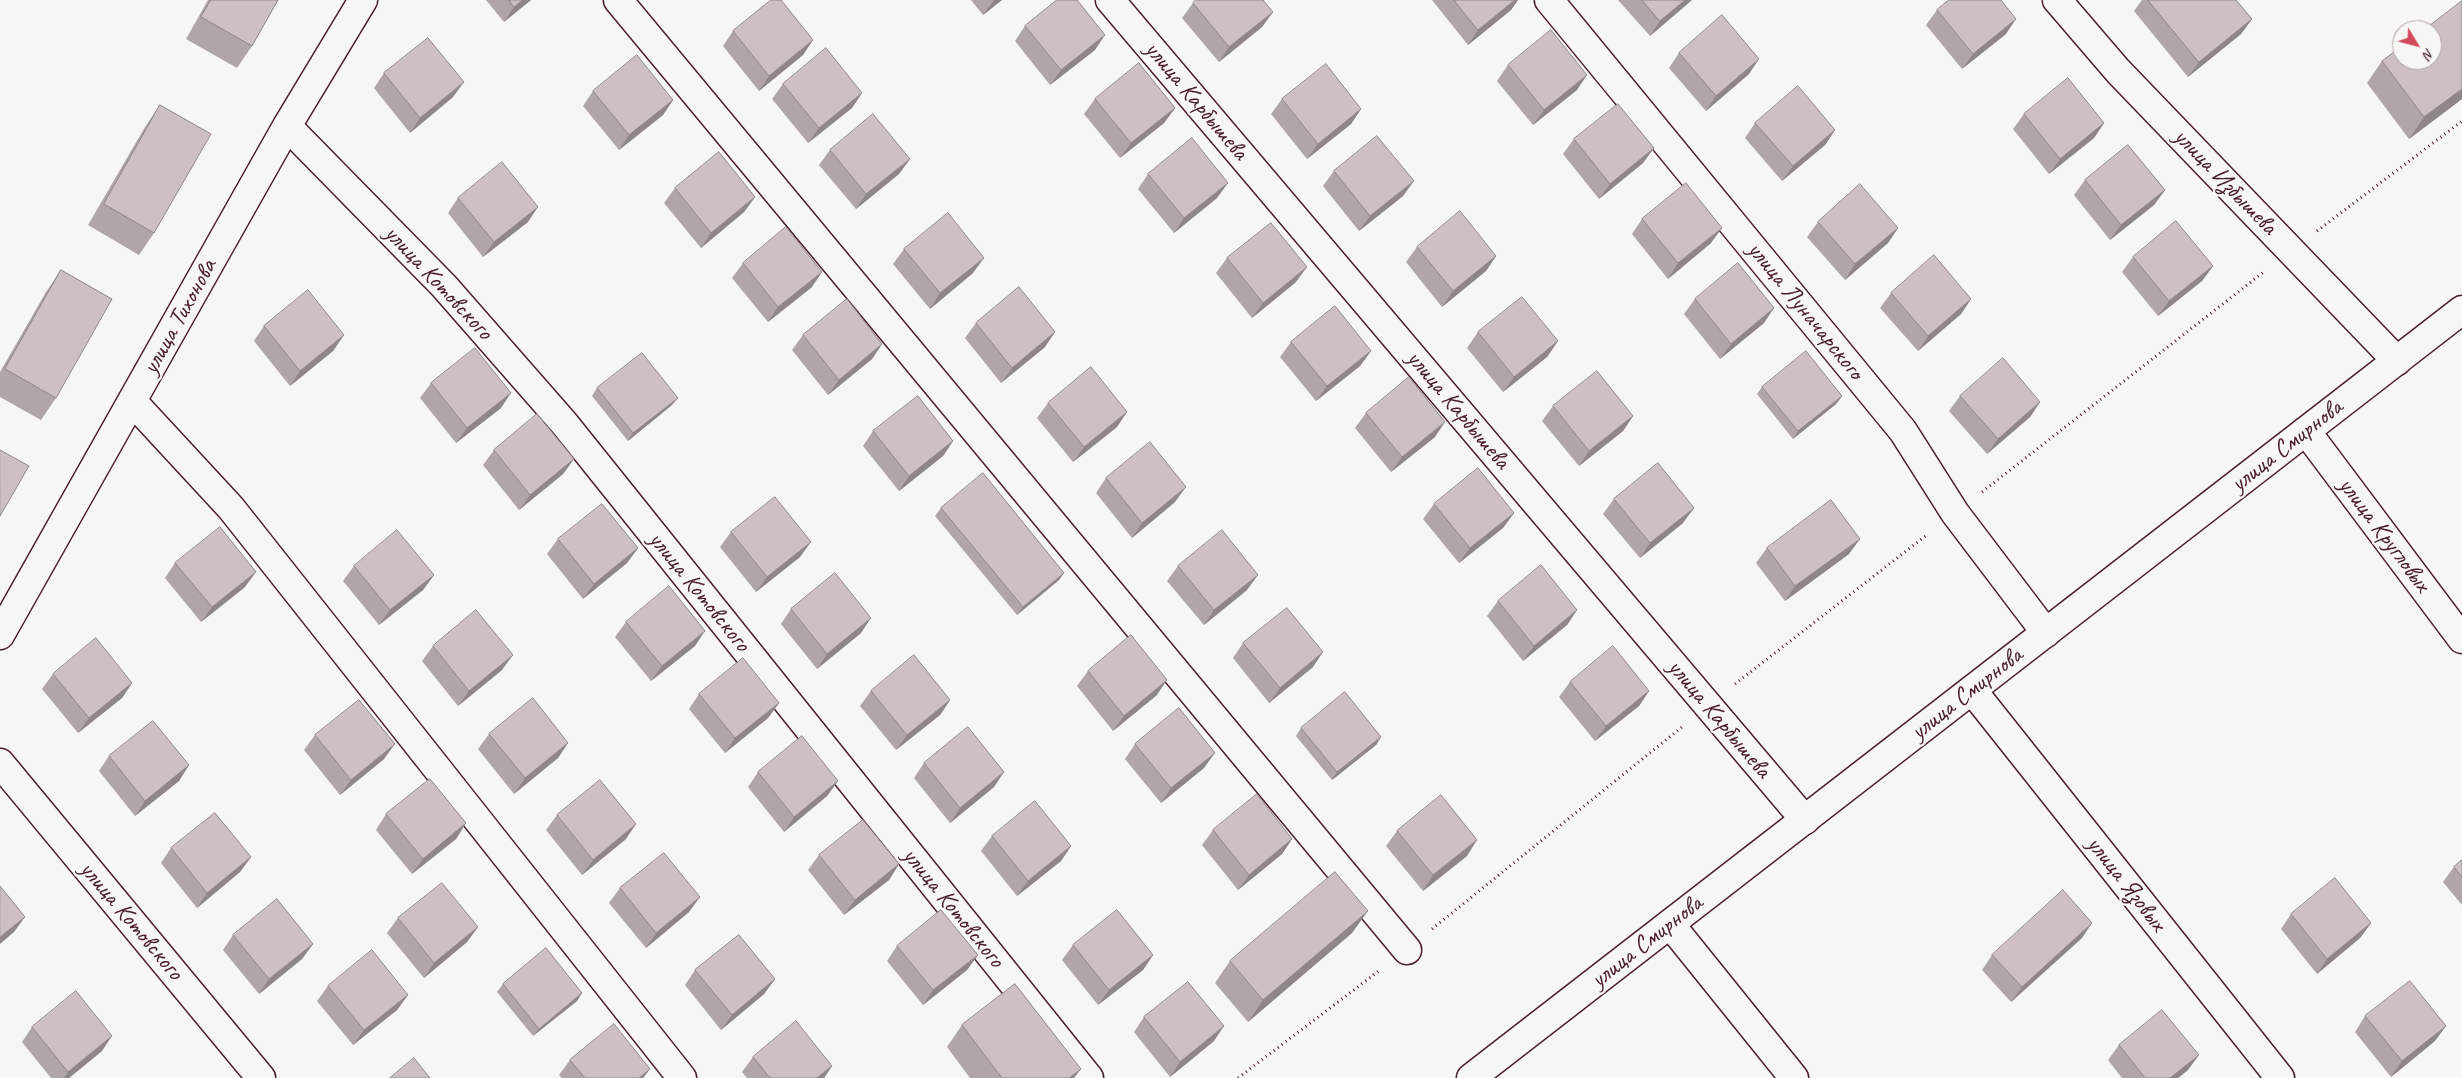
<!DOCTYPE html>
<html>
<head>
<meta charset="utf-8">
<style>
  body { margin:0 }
  #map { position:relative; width:2462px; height:1078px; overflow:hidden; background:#f6f6f2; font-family:Caveat,sans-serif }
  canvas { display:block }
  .north { position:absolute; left:2392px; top:20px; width:50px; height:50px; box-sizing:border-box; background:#f6f6f2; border:1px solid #b1a0a2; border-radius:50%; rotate:127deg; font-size:14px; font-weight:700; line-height:20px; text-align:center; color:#4a1f2b }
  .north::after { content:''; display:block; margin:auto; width:18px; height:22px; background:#d1495b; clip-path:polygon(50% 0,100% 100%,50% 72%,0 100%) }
</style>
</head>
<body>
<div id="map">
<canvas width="2462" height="1078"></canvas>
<div class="north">N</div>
</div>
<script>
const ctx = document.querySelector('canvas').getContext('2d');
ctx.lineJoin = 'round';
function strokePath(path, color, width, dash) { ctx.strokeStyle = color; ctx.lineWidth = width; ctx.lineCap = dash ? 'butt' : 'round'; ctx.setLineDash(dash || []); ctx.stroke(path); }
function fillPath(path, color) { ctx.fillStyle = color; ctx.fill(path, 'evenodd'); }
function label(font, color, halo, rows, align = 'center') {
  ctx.font = font + ' Caveat,sans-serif'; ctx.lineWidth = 4.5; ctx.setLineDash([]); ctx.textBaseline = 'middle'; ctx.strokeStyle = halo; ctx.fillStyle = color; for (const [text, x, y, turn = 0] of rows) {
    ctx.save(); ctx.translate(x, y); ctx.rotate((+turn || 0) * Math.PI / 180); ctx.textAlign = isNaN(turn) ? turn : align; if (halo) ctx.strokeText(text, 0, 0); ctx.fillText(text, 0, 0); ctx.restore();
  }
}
const minor = new Path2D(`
  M618,0L1407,950
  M1110,0L1805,820
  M1549,0L1903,431L1955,513L2046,633
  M2057,0L2118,71L2397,361
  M287,126L444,286L564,423L1089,1078
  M132,401L231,508L682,1078
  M2306,431L2462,639
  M0,635L287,126L363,0
  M1972,690L2280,1078
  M0,763L261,1078
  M1670,924L1794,1078`);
const secondary = new Path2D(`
  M1471,1078L2462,310`);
strokePath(minor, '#4a1f2b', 31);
strokePath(secondary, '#4a1f2b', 31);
strokePath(new Path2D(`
  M2317,231L2462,121
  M1982,492L2265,271
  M1735,684L1928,534
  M1432,929L1682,727
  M1238,1078L1380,970`), '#4a1f2b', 3, [1, 4]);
strokePath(minor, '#f6f6f2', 28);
strokePath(secondary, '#f6f6f2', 28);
fillPath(new Path2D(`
  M208,0H278L252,46L237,68L186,39Z
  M486,0H531L504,22Z
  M971,0H1002L983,15Z
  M1432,0H1518L1511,10L1468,45Z
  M1618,0H1692L1650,36Z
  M2142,0H2236L2252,19L2241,34L2188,77L2134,11Z
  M1193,3L1273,12L1262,27L1219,62L1182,18Z
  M1937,10L2006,34L1962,69L1926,25Z
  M1025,26L1095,50L1050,85L1015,41Z
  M733,31L813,40L803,55L759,91L723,46Z
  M1679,53L1749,74L1706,111L1669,68Z
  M2382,61L2462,99L2409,139L2367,83Z
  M1508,65L1577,90L1533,125L1497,81Z
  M384,73L453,97L410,133L374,88Z
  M783,84L862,93L852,108L808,143L772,99Z
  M593,91L673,100L663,115L619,150L583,106Z
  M1095,99L1175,108L1164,123L1120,158L1084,114Z
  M1282,99L1361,109L1351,124L1307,159L1271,114Z
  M160,105L154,233L139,255L88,225L145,127Z
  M2024,114L2104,123L2094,138L2049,174L2013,129Z
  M1755,123L1835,130L1825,145L1782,181L1745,138Z
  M1574,139L1654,148L1643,163L1599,199L1563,154Z
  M830,150L910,159L899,174L856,209L819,165Z
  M1334,171L1403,196L1359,231L1323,186Z
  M1148,174L1217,198L1174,233L1138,189Z
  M2085,180L2165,190L2154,205L2110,240L2074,195Z
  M675,188L755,197L744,212L701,248L664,203Z
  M458,198L528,222L483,257L448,213Z
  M1642,219L1711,243L1668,279L1632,234Z
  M1818,222L1898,228L1888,243L1845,280L1807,237Z
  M1417,247L1496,256L1486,271L1442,307L1406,262Z
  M904,249L973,273L930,309L893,264Z
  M2133,257L2213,266L2202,281L2158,316L2122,272Z
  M1227,258L1296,282L1252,318L1216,273Z
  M743,263L812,287L768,322L732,278Z
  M61,270L56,398L41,420L0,397V372L46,292Z
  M1891,293L1971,299L1961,314L1918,351L1880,308Z
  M1695,299L1764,323L1720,359L1684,314Z
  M976,323L1045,347L1001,383L965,338Z
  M264,326L344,335L333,351L290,386L254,341Z
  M1478,332L1558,341L1547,357L1503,392L1467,348Z
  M803,335L882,344L872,359L828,395L792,350Z
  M1291,342L1371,351L1360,366L1316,401L1280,357Z
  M431,383L501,408L456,443L420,398Z
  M1762,387L1842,396L1836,404L1793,439L1757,394Z
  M597,388L672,405L628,441L592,396Z
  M1960,396L2040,402L2030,417L1987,454L1949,411Z
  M1048,403L1117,427L1073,462L1037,418Z
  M1553,406L1633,416L1623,431L1579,466L1542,421Z
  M1366,413L1435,437L1391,472L1355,428Z
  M873,431L953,441L943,456L899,491L863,446Z
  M494,450L574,459L563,474L519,510L483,465Z
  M1106,478L1175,502L1132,538L1096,493Z
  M1614,499L1683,523L1640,558L1603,514Z
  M1434,504L1514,513L1503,528L1459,563L1423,519Z
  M941,508L1064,573L1059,580L1017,615L935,516Z
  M731,532L800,557L756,592L720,547Z
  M558,539L638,548L627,563L583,599L547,554Z
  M1767,548L1849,554L1785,601L1756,563Z
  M175,563L245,587L201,622L165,578Z
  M354,566L434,575L423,590L379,625L343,581Z
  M1178,566L1247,590L1204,625L1167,581Z
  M1498,601L1577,610L1567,625L1523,661L1487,616Z
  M791,609L861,633L817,669L781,624Z
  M626,622L695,646L651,681L615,637Z
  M1243,643L1313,667L1269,703L1233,658Z
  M433,646L502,670L458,706L422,661Z
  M1088,671L1157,695L1113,731L1077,686Z
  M53,674L132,683L122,698L78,733L42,689Z
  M1570,682L1649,691L1639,706L1595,741L1559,697Z
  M871,691L950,700L940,715L896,750L860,706Z
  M699,694L779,703L768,718L725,753L689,709Z
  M1301,728L1381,737L1376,745L1332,780L1296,736Z
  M489,734L568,743L558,758L514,794L478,749Z
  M315,735L384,759L340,795L304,750Z
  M1135,744L1204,768L1161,803L1125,759Z
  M109,756L189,765L179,781L135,816L99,771Z
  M924,763L994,787L950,823L914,778Z
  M758,772L838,781L827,796L784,832L748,787Z
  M386,814L466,823L456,839L412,874L376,830Z
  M557,815L626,839L582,875L546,830Z
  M1213,830L1292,839L1282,854L1238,890L1202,845Z
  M1397,831L1467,856L1423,891L1386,846Z
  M992,836L1071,846L1061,861L1017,896L981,851Z
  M171,848L251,857L240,872L197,908L161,863Z
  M819,855L899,864L889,880L844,915L808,870Z
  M2462,860V905L2443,882L2454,867Z
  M620,888L689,912L646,948L609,903Z
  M2291,914L2371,923L2360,938L2317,974L2281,929Z
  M398,918L478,927L467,942L424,978L387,933Z
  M1352,933L1248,1022L1215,983L1230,961Z
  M233,935L313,944L302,959L259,994L223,950Z
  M2082,938L2011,1002L1982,970L1992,955Z
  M1073,945L1153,955L1143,970L1098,1005L1062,960Z
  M897,946L978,955L967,970L923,1005L887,961Z
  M695,970L775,979L764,994L721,1030L685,985Z
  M503,984L582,993L577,1001L533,1036L497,992Z
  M328,986L408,995L397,1010L353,1045L317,1001Z
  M2365,1016L2435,1041L2391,1077L2355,1032Z
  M1144,1017L1214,1041L1170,1077L1134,1032Z
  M962,1025L1074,1078H970L947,1047Z
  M32,1027L102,1051L69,1078H51L22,1042Z
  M2119,1045L2188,1070L2178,1078H2122L2108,1060Z
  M753,1057L832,1066L824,1078H747L742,1072Z
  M570,1060L650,1069L643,1078H562L559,1075Z`), '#afa6a5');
fillPath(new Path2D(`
  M523,0H531L504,22L514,7Z
  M994,0H1002L983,15Z
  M1515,0H1518L1511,10L1468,45L1478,30Z
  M1685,0H1692L1650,36L1660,21Z
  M1273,12L1262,27L1219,62L1229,47Z
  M2016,19L2006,34L1962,69L1973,54Z
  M2252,19L2241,34L2188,77L2199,62Z
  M1105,35L1095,50L1050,85L1061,70Z
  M813,40L803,55L759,91L769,76Z
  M1759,59L1749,74L1706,111L1716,96Z
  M1587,75L1577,90L1533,125L1544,110Z
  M464,82L453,97L410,133L420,118Z
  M2462,89V99L2409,139L2424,117Z
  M862,93L852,108L808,143L819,128Z
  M673,100L663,115L619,150L629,135Z
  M1175,108L1164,123L1120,158L1131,143Z
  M1361,109L1351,124L1307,159L1318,144Z
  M2104,123L2094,138L2049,174L2060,159Z
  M1835,130L1825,145L1782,181L1793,166Z
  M1654,148L1643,163L1599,199L1610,184Z
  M910,159L899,174L856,209L866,194Z
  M1414,181L1403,196L1359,231L1370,216Z
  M1228,183L1217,198L1174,233L1184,218Z
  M2165,190L2154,205L2110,240L2121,225Z
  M755,197L744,212L701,248L711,233Z
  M538,207L528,222L483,257L494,242Z
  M1722,228L1711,243L1668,279L1678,263Z
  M1898,228L1888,243L1845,280L1855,264Z
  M1496,256L1486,271L1442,307L1453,291Z
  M984,258L973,273L930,309L940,293Z
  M2213,266L2202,281L2158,316L2169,301Z
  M1307,267L1296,282L1252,318L1263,303Z
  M822,272L812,287L768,322L778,307Z
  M1971,299L1961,314L1918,351L1928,336Z
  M1774,308L1764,323L1720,359L1731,344Z
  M1055,332L1045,347L1001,383L1012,368Z
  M344,335L333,351L290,386L300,371Z
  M1558,341L1547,357L1503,392L1514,377Z
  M882,344L872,359L828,395L839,380Z
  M1371,351L1360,366L1316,401L1327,386Z
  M511,393L501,408L456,443L467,428Z
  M1842,396L1836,404L1793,439L1798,431Z
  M678,398L672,405L628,441L633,433Z
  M2040,402L2030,417L1987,454L1998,439Z
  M1127,412L1117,427L1073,462L1084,447Z
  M1633,416L1623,431L1579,466L1589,451Z
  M1445,422L1435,437L1391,472L1402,457Z
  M953,441L943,456L899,491L909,476Z
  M574,459L563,474L519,510L530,495Z
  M1186,487L1175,502L1132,538L1142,523Z
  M1694,508L1683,523L1640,558L1650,543Z
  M1514,513L1503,528L1459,563L1470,548Z
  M1860,539L1849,554L1785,601L1795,586Z
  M811,542L800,557L756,592L767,577Z
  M638,548L627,563L583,599L594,584Z
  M256,572L245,587L201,622L212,607Z
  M1064,573L1059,580L1017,615L1023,607Z
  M434,575L423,590L379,625L390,610Z
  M1258,575L1247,590L1204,625L1214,610Z
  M1577,610L1567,625L1523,661L1534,646Z
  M871,618L861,633L817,669L827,654Z
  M705,631L695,646L651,681L662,666Z
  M1323,652L1313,667L1269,703L1280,688Z
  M513,655L502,670L458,706L469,691Z
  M1167,680L1157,695L1113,731L1124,716Z
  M132,683L122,698L78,733L89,718Z
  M1649,691L1639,706L1595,741L1606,726Z
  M950,700L940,715L896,750L907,735Z
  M779,703L768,718L725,753L735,738Z
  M1381,737L1376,745L1332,780L1337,772Z
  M568,743L558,758L514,794L525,778Z
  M395,744L384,759L340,795L351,780Z
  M1215,753L1204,768L1161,803L1171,788Z
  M189,765L179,781L135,816L145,801Z
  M1004,772L994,787L950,823L960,808Z
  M838,781L827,796L784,832L794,817Z
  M466,823L456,839L412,874L423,859Z
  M636,824L626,839L582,875L593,860Z
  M1292,839L1282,854L1238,890L1249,875Z
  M1477,840L1467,856L1423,891L1433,875Z
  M1071,846L1061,861L1017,896L1028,881Z
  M251,857L240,872L197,908L207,893Z
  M899,864L889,880L844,915L855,900Z
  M700,897L689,912L646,948L656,933Z
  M1368,911L1352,933L1248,1022L1263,1000Z
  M25,917L14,932L0,944V937Z
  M2092,923L2082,938L2011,1002L2022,987Z
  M2371,923L2360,938L2317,974L2327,959Z
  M478,927L467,942L424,978L434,963Z
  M313,944L302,959L259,994L269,979Z
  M978,955L967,970L923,1005L933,990Z
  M1153,955L1143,970L1098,1005L1109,990Z
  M775,979L764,994L721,1030L732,1015Z
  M582,993L577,1001L533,1036L539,1029Z
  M408,995L397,1010L353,1045L364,1030Z
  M1224,1026L1214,1041L1170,1077L1180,1062Z
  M2446,1026L2435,1041L2391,1077L2402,1061Z
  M112,1036L102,1051L69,1078H64L68,1072Z
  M2199,1055L2188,1070L2178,1078H2170Z
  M832,1066L824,1078H817Z
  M650,1069L643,1078H639Z
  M1081,1069L1074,1078H1069Z`), '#8f8786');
const building = new Path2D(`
  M211,0H278L252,46L201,17Z
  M509,0H523L514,7Z
  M771,0H781L813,40L769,76L733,31Z
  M1057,0H1077L1105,35L1061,70L1025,26Z
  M1196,0H1263L1273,12L1229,47L1193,3Z
  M1454,0H1515L1478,30Z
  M1642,0H1685L1660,21Z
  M1949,0H2001L2016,19L1973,54L1937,10Z
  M2148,0H2236L2252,19L2199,62Z
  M2462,1V89L2424,117L2382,61L2402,46V60H2432V30H2424Z
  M1722,15L1759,59L1716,96L1679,53Z
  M1551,30L1587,75L1544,110L1508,65Z
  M428,38L464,82L420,118L384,73Z
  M826,48L862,93L819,128L783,84Z
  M637,55L673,100L629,135L593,91Z
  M1139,63L1175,108L1131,143L1095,99Z
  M1326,64L1361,109L1318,144L1282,99Z
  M2068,78L2104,123L2060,159L2024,114Z
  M1798,86L1835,130L1793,166L1755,123Z
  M1618,104L1654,148L1610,184L1574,139Z
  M160,105L211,134L154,233L104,204Z
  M873,114L910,159L866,194L830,150Z
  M1377,136L1414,181L1370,216L1334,171Z
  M1192,138L1228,183L1184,218L1148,174Z
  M2128,145L2165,190L2121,225L2085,180Z
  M719,152L755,197L711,233L675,188Z
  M502,162L538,207L494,242L458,198Z
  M1686,183L1722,228L1678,263L1642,219Z
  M1860,184L1898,228L1855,264L1818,222Z
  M1460,211L1496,256L1453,291L1417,247Z
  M948,213L984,258L940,293L904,249Z
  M2176,221L2213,266L2169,301L2133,257Z
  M1271,223L1307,267L1263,303L1227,258Z
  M786,227L822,272L778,307L743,263Z
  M1934,255L1971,299L1928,336L1891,293Z
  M1738,263L1774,308L1731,344L1695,299Z
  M61,270L112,299L56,398L5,369Z
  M1019,287L1055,332L1012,368L976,323Z
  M308,290L344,335L300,371L264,326Z
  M1522,297L1558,341L1514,377L1478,332Z
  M847,299L882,344L839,380L803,335Z
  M1335,306L1371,351L1327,386L1291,342Z
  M475,348L511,393L467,428L431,383Z
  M1806,351L1842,396L1798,431L1762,387Z
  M642,353L678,398L633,433L597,388Z
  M2003,358L2040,402L1998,439L1960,396Z
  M1091,367L1127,412L1084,447L1048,403Z
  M1597,371L1633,416L1589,451L1553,406Z
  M1409,377L1445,422L1402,457L1366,413Z
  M918,396L953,441L909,476L873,431Z
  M537,414L574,459L530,495L494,450Z
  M1150,442L1186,487L1142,523L1106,478Z
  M0,450L29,466L0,516Z
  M1658,463L1694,508L1650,543L1614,499Z
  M1478,468L1514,513L1470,548L1434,504Z
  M983,473L1064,573L1023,607L941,508Z
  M775,497L811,542L767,577L731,532Z
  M1831,500L1860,539L1795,586L1767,548Z
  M602,504L638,548L594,584L558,539Z
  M220,527L256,572L212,607L175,563Z
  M397,530L434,575L390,610L354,566Z
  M1222,530L1258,575L1214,610L1178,566Z
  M1541,565L1577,610L1534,646L1498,601Z
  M835,573L871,618L827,654L791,609Z
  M669,586L705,631L662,666L626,622Z
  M1287,608L1323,652L1280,688L1243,643Z
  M476,610L513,655L469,691L433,646Z
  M1131,635L1167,680L1124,716L1088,671Z
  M96,638L132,683L89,718L53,674Z
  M1613,646L1649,691L1606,726L1570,682Z
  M914,655L950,700L907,735L871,691Z
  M743,658L779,703L735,738L699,694Z
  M1345,692L1381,737L1337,772L1301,728Z
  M533,698L568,743L525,778L489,734Z
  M359,700L395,744L351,780L315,735Z
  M1179,708L1215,753L1171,788L1135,744Z
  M153,721L189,765L145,801L109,756Z
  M968,727L1004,772L960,808L924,763Z
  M802,736L838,781L794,817L758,772Z
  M430,779L466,823L423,859L386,814Z
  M600,780L636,824L593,860L557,815Z
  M1257,794L1292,839L1249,875L1213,830Z
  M1441,795L1477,840L1433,875L1397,831Z
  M1035,801L1071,846L1028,881L992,836Z
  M215,813L251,857L207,893L171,848Z
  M863,820L899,864L855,900L819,855Z
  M664,853L700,897L656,933L620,888Z
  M2462,860V877L2454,867Z
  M1335,872L1368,911L1263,1000L1230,961Z
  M2335,878L2371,923L2327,959L2291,914Z
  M442,883L478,927L434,963L398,918Z
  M0,886L25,917L0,937Z
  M2063,890L2092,923L2022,987L1992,955Z
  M277,899L313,944L269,979L233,935Z
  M941,910L978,955L933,990L897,946Z
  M1117,910L1153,955L1109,990L1073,945Z
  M739,935L775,979L732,1015L695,970Z
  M546,948L582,993L539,1029L503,984Z
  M372,950L408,995L364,1030L328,986Z
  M2410,981L2446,1026L2402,1061L2365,1016Z
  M1188,982L1224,1026L1180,1062L1144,1017Z
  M1015,984L1081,1069L1069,1078H1002L962,1025Z
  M76,991L112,1036L68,1072L32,1027Z
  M2162,1010L2199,1055L2170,1078H2145L2119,1045Z
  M796,1021L832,1066L817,1078H770L753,1057Z
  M614,1024L650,1069L639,1078H585L570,1060Z
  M414,1058L430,1078H390Z`);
fillPath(building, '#ccc1c0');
strokePath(building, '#8f8786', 1);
label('25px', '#4a1f2b', '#f6f6f2', [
  ["улица Карбышева",1196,101,50],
  ["улица Избышева",2225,182,46],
  ["улица Котовского",438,283,47],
  ["улица Луначарского",1805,311,51],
  ["улица Тихонова",180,317,-61],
  ["улица Карбышева",1458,410,50],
  ["улица Смирнова",2287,446,-38],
  ["улица Кругловых",2384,535,53],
  ["улица Котовского",699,592,51],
  ["улица Смирнова",1967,694,-38],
  ["улица Карбышева",1719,719,50],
  ["улица Язовых",2126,884,52],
  ["улица Котовского",953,908,51],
  ["улица Котовского",131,921,50],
  ["улица Смирнова",1647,942,-38]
]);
</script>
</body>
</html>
